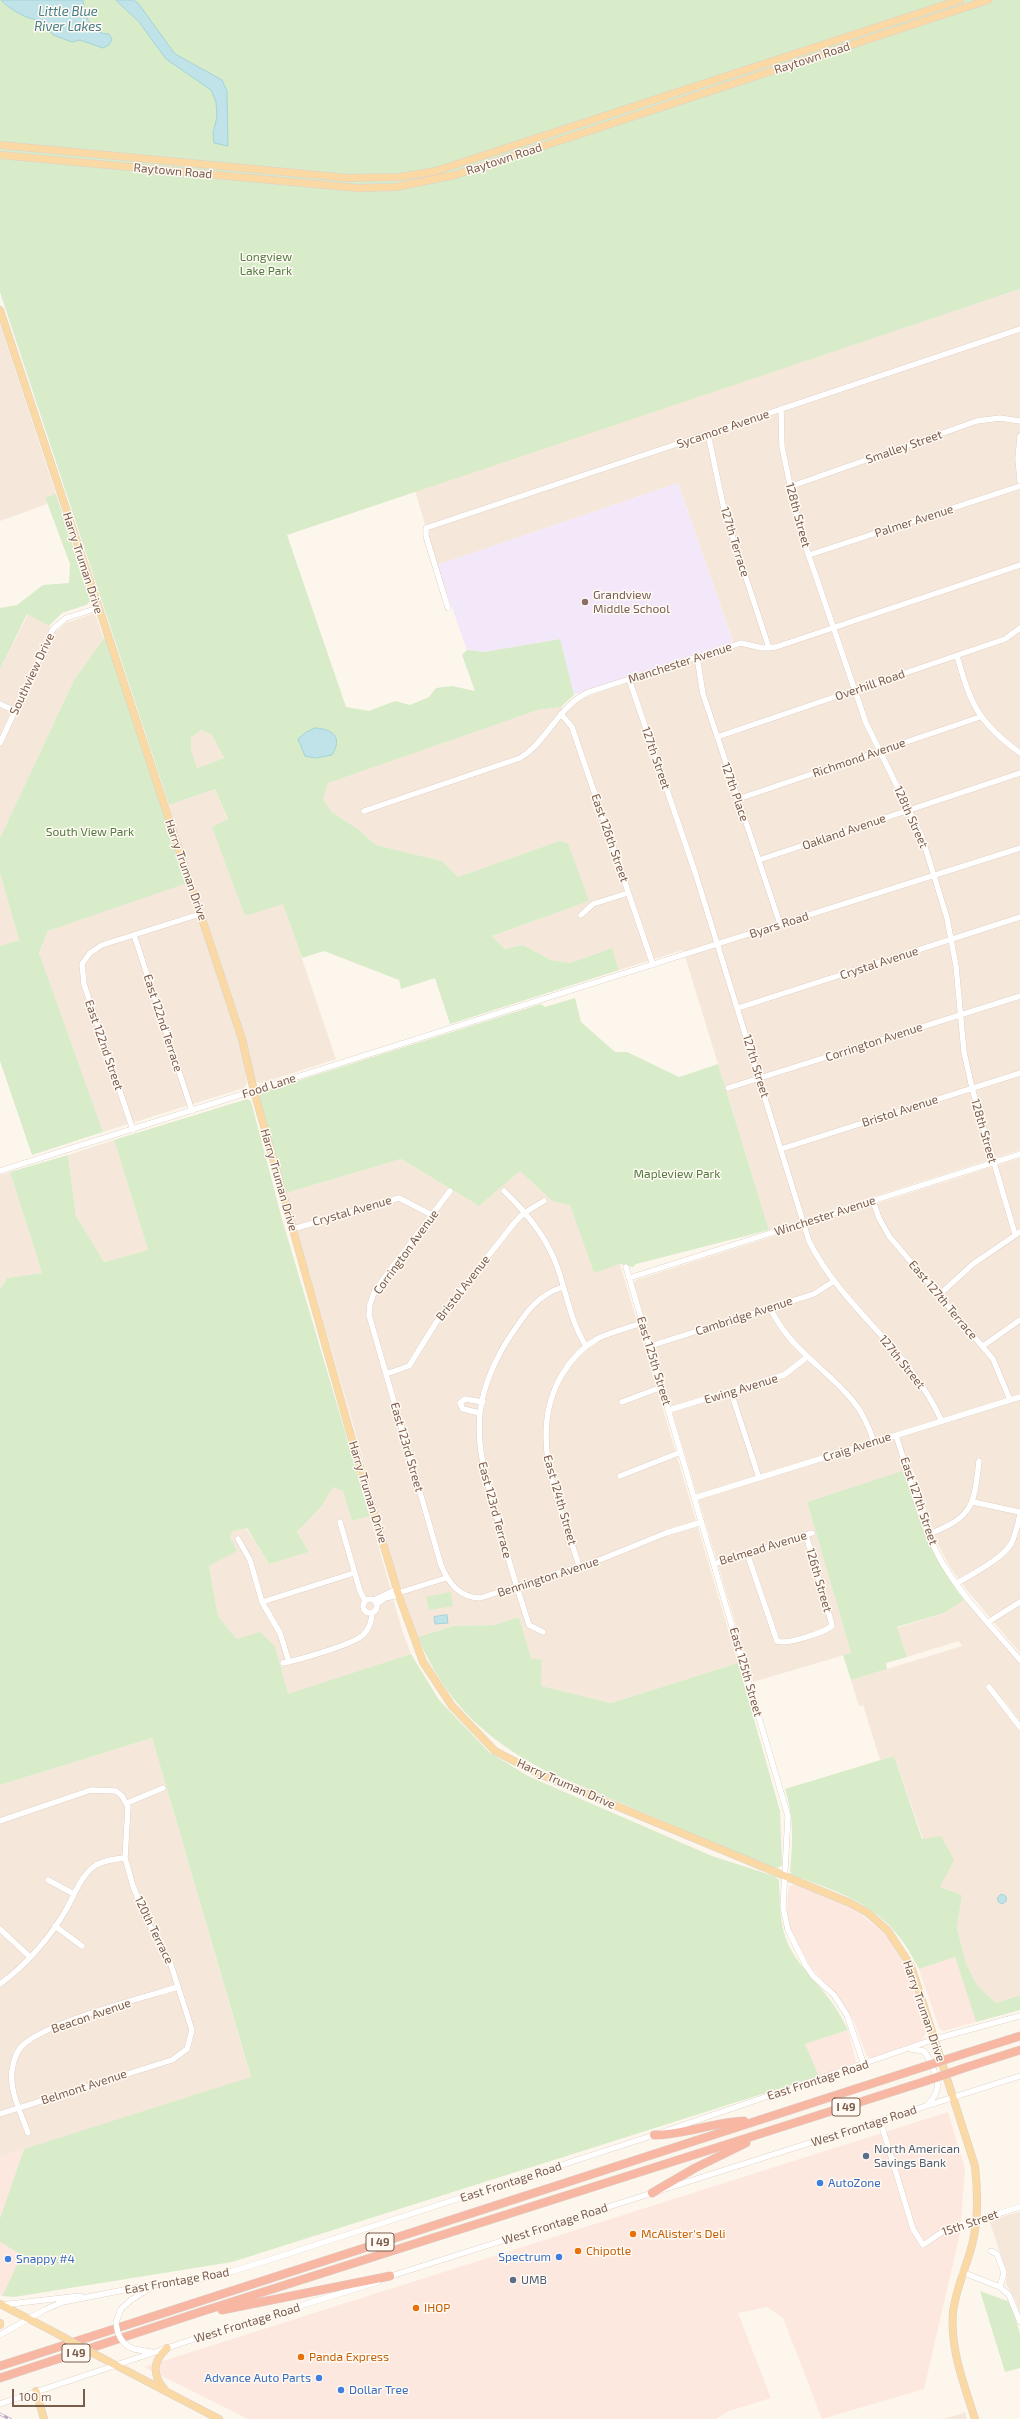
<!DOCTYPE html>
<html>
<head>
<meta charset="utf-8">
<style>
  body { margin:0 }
  #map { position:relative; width:1020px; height:2419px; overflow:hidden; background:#fdf6ec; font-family:"Exo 2",sans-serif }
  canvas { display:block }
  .scale { position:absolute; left:12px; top:2389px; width:73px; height:18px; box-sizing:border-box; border:2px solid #7a5c4d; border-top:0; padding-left:5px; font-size:12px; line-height:14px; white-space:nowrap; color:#7a5c4d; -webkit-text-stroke:3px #fffaf3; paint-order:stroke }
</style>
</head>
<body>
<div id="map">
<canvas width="1020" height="2419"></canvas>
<div class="scale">100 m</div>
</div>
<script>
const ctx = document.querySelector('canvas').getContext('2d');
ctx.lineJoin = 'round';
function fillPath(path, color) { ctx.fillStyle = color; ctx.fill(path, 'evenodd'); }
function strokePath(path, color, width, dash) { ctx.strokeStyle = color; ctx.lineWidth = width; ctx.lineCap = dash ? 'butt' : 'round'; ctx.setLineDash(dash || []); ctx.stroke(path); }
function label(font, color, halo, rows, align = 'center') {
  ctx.font = font + ' "Exo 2",sans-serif'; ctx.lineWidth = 3; ctx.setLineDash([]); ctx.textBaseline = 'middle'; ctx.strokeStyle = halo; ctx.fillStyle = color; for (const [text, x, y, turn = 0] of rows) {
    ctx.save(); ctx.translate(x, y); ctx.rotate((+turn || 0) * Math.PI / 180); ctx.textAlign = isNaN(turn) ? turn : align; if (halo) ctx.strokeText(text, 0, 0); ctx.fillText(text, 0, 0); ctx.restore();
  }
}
fillPath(new Path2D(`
  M1020,289V1150L769,1230L683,950L619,970L612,948L570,963L551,960L523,945L505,949L492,936L588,901L568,843L559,841L458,877L442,861L376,845L359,830L332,812L323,799L327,783L538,710L561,707L568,711L581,699L597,693L735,647L678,483L437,565L415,491Z
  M0,324L56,494L45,497L47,504L0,521Z
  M95,613L104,639L74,680L0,838V669L28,614L57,631L66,623Z
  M201,730L211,734L224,758L197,768L191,749V738Z
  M215,789L228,820L213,827L245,916L283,903L336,1059L262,1083L257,1082L254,1078L246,1040L169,805Z
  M0,866V873L19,940L0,946Z
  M187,882L242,1048L247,1083L244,1088L103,1132L39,954L48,931Z
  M114,1140L148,1250L104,1262L76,1216L68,1155Z
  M1020,1158V1653L966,1589L950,1567L937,1543L912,1468L807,1502L851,1653L753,1682L634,1284L636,1280Z
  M401,1159L479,1206L520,1171L552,1201L570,1204L594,1272L620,1264L738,1663L611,1703L540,1686L542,1661L531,1658L519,1617L494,1625L453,1626L418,1637L399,1583L286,1193Z
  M10,1172L42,1273L7,1278L0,1289V1175Z
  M333,1487L343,1491L352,1521L370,1516L402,1630L411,1654L288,1695L275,1646L260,1632L236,1640L218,1616L209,1566L236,1551L230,1537L233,1531L246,1528L269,1564L309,1552L297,1532L322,1506Z
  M964,1600L1020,1664V1721L1004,1700L999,1704L1020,1731V1995L996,2003L977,1985L966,1963L957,1928L962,1895L940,1887L894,1756L880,1760L863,1705L859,1706L851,1680L962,1646L959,1641L907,1657L897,1628L944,1613Z
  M152,1738L251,2078L0,2157V1785Z
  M1020,2212V2313L1015,2299L1006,2284L1007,2273L989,2220Z
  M965,2412L967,2419H943L960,2414Z`), '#f5e8da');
fillPath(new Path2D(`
  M794,1884L842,1903L863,1916L887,1936L907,1969L927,2031L922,2040L872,2058L867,2056L854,2022L844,2005L811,1967L791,1931L787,1911L788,1891L790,1886Z
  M955,1957L976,2022L943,2031L939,2028L919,1969Z
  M848,2030L856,2062L819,2076L805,2044Z
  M948,2112L965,2169L960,2233L924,2389L822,2419L783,2318L767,2307L738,2313L771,2398L729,2411L716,2419H248L144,2367Z
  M24,2149L0,2218V2157Z
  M0,2242L23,2255L2,2296L0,2295Z`), '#fde8e0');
fillPath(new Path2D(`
  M678,483L733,642L574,695L560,639L484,652L467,650L437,565Z`), '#f3e8fa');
fillPath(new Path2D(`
  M0,0H1020V289L287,535L346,707L369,711L395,701L410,705L429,697L436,688L452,686L475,691L462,655L467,650L484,652L560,639L574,695L561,707L538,710L328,783L323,799L332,812L359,830L376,845L442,861L458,877L559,841L568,843L589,901L492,936L505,949L523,945L551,960L570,963L612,948L619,970L450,1024L435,978L401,989L399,980L324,951L302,958L283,904L245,916L212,827L228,819L215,789L169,805L0,292ZM201,730L211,734L224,758L197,768L191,749V738Z
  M56,494L91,601L86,605L62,613L49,626L27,614L0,669V608L17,605L43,585L69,583L70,564L45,497Z
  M107,634L190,882L48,931L39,953L103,1132L32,1155L0,1061V946L19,940L0,873V838L74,680Z
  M575,998L581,1022L615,1052H627L679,1077L718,1064L769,1230L636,1264L633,1267L620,1264L594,1273L570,1205L552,1201L520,1171L479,1206L401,1159L286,1193L259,1096L262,1092L541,1004L545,1007Z
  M247,1099L251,1101L282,1219L370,1516L352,1521L343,1491L333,1487L322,1506L297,1532L309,1552L269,1564L247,1528L233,1531L230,1537L237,1551L209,1566L218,1616L236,1639L260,1632L275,1646L288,1694L411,1654L439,1700L489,1752L528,1776L712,1856L774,1876L779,1880C780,1900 779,1917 785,1936C793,1961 812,1976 827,1996C836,2007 842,2018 848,2030L805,2044L819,2076L232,2262L14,2297L2,2296L22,2255L0,2242V2218L24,2149L251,2077L152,1738L0,1785V1289L7,1278L42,1273L10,1172L68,1155L76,1216L104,1262L148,1250L114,1140Z
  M905,1470C920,1519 932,1558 964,1600L944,1613L897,1627L907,1657L886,1663L887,1669L851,1680L843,1655L851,1653L807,1502Z
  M451,1592L453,1606L429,1610L426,1597Z
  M519,1617L531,1658L542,1660L541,1686L611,1703L738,1663L780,1811L782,1865L778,1868L771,1867L546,1771C486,1740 444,1701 418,1637L453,1626L494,1625Z
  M894,1756L922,1839L941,1836L954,1860L940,1887L962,1895L957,1928L966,1963L977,1985L996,2003L1020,1995V2010L976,2022L955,1957L919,1969C890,1909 851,1896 792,1875L790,1871C793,1842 794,1817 785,1789Z
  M980,2291L1010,2302L1020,2334V2368L1005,2372Z`), '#d8ecc9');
const water = new Path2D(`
  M1,0H83C85,16 90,34 109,34L112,39L109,45L103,48L80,40L72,42L53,35L39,20C28,20 9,9 1,0Z
  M116,0H133L138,3L175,54L222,80L227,91L228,146L214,143L213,133L217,117L216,102L211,90L166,59L139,22Z
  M315,728C333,729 343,737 332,755L315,758L305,756L298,739L305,733Z
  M447,1615L448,1623L435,1624L434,1617Z
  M997.5 1899a4.5 4.5 0 1 1 9 0a4.5 4.5 0 1 1-9 0Z`);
fillPath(water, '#bfe3e8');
strokePath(water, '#a5d3da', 1);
const minor = new Path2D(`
  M781,409L782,447L799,527L866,723L922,837L947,918L956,966L964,1052L972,1088L1015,1234
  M708,434L725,514L769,648
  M1020,436L1018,459L1020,481
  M789,487L977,421L1000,418L1020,421
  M809,555L1020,486
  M448,608L426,536V528L1020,329
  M957,656C971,705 978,722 1020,753
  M697,657L703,694L780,924
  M629,679L695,872L809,1241C842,1308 911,1351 941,1420
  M0,704L15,711
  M561,714L572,727L653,965
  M717,737L1005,639L1020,628
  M0,743L53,629L66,618L98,608
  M738,799L980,717
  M364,811L520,758C548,741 558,706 589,692L741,643L762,648L776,647L1020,565
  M759,860L1020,773
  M581,915L593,904L628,893
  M134,935L192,1111
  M738,1008L1020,917
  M728,1088L1020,996
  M133,1130L84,984L82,964L90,953L102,945L200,914
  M781,1149L1020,1073
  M0,1171L1020,848
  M450,1191L375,1290L370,1304L369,1315L441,1565C449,1584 459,1597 480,1598L602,1559L666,1533L702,1522
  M504,1191C526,1212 548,1239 558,1269C567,1295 571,1323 586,1346
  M873,1201L879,1218L889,1236L993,1359L1010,1400
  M293,1229L399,1198L432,1215
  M626,1267L788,1816L783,1907L788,1930L805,1964L813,1976L834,1995L847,2015L864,2065
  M629,1278L1020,1154
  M939,1295L973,1264L1020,1232
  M770,1308C792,1352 824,1366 853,1401C863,1413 869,1427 874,1442
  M650,1346L814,1294L834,1281
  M983,1346L1020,1320
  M386,1374L409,1366L437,1321L515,1222L524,1213L544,1201
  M731,1392L759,1478
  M622,1402L662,1387
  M669,1410L784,1375L807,1357
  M480,1413L463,1409L460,1403L465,1399L483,1402
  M896,1435C910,1478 920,1525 943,1564C964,1599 994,1629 1020,1660
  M620,1476L681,1452
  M694,1498L1020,1397
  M973,1502L1020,1512
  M340,1522L360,1591L365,1601
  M929,1534C973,1517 974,1506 979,1461
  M238,1539L250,1560L262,1602L280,1633L289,1662
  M747,1553L777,1641C786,1645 823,1633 832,1626L831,1621L806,1535
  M714,1564L812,1533
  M579,1566C560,1503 525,1435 563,1373C571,1360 583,1347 597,1339C611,1332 627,1328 643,1323
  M956,1584C972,1574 1002,1559 1011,1544C1016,1534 1018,1524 1020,1514
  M398,1593L446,1578
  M363 1606a7 7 0 1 1 14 0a7 7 0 1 1-14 0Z
  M374,1600L397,1589
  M262,1602L354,1573
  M377,1604L385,1598L399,1595
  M988,1622L1020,1602
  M543,1632L529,1625C518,1591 507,1556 498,1521C488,1485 476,1450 480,1413C483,1385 497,1355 513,1332C527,1311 538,1295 563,1287
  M283,1663C298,1660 352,1645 363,1635C369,1629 372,1621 372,1612
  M989,1687L1020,1727
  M127,1803L163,1788
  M0,1821L91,1790L116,1791L122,1796L128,1807L125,1858L133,1886L147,1921L170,1962L192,2030L187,2049L172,2060L0,2114
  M48,1880L74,1894
  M55,1926L82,1946
  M0,1929L30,1957
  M0,1984C26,1965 51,1937 67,1908C75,1894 81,1875 96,1865C105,1860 115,1859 125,1858
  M911,2049L924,2051C930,2059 939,2079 937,2089C936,2095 931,2101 927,2105
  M880,2120L913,2229L923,2245L945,2230L1020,2207
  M28,2133C22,2115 9,2091 12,2071C13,2063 16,2052 22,2046C46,2022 142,1998 178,1987
  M991,2251L997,2254L1004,2273L1000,2287L1009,2295L1020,2322
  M962,2272L1000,2287
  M388,2277L1020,2076
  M131,2300L152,2287
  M1,2305L80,2296
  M0,2335L44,2310L63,2302L134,2288L217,2276L266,2261L654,2135L935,2039L1020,2016
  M134,2349L151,2352
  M0,2404L221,2330L378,2282`);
const major = new Path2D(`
  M0,145L348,178L400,177L436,171L960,0
  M0,155L358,188L396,187L455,175L988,0
  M0,310L242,1039L254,1091L349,1429L398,1593L423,1662L452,1706L495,1751L537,1773L850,1903L868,1913L888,1931L911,1966L975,2166C978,2193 979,2219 972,2245C966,2268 956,2288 953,2312C950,2350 964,2384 975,2419
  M0,2304L54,2332
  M0,2323V2325
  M102,2358L219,2419
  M165,2390C152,2375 152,2362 167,2348
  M36,2391L44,2419`);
const highway = new Path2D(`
  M963,2054L1020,2036
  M967,2067L1020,2050
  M654,2135C685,2135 713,2122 744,2121
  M652,2193L695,2168L746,2143
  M222,2310L390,2276
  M0,2366L923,2067
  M0,2378L194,2314L926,2081`);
strokePath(minor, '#d1beb0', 6);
strokePath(major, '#dad1cd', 8);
strokePath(highway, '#dad1cd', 9);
strokePath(minor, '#fff', 5.5);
strokePath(major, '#fbd9a5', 7);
strokePath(highway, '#f7b7a3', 8);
const rail = new Path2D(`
  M0,2414L10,2419`);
strokePath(rail, '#b9a8c9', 3);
strokePath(rail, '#fffaf3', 1.5, [4.5]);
const minorBridge = new Path2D(`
  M131,2300L121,2309L116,2322C117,2335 122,2345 134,2349`);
const majorBridge = new Path2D(`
  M54,2332L102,2358`);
const highwayBridge = new Path2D(`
  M923,2067L963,2054
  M926,2081L967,2067`);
strokePath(minorBridge, '#d1beb0', 6, []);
strokePath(majorBridge, '#dad1cd', 8, []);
strokePath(highwayBridge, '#dad1cd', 9, []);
strokePath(minorBridge, '#fff', 5.5);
strokePath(majorBridge, '#fbd9a5', 7);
strokePath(highwayBridge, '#f7b7a3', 8);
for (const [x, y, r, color] of [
  [585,602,4,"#8d6e63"],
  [866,2156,4,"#5c6f8a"],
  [820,2183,4,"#3f7fe0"],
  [633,2234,4,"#e8710a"],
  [578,2251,4,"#e8710a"],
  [559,2257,4,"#3f7fe0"],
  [8,2259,4,"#3f7fe0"],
  [513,2280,4,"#5c6f8a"],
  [416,2308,4,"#e8710a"],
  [301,2357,4,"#e8710a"],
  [319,2378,4,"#3f7fe0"],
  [341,2390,4,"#3f7fe0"]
]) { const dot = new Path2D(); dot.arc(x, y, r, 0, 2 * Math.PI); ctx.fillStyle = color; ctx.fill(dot); strokePath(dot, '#fffaf3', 1.5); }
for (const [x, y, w] of [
  [846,2107,28],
  [380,2242,28],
  [76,2353,28]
]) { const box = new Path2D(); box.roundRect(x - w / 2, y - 9, w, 18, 3); ctx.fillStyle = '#fffaf3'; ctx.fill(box); strokePath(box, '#7a5c4d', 1); }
label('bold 11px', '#7a5c4d', null, [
  ["I 49",846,2107],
  ["I 49",380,2242],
  ["I 49",76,2353]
]);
label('12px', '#7a5c4d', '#fffaf3', [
  ["Raytown Road",812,58,-18],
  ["Raytown Road",504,159,-18],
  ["Raytown Road",173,171,5],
  ["Sycamore Avenue",723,429,-19],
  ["Smalley Street",904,447,-19],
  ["128th Street",798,515,75],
  ["Palmer Avenue",914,521,-18],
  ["127th Terrace",735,542,73],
  ["Harry Truman Drive",83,563,72],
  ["Manchester Avenue",680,663,-18],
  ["Southview Drive",32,674,-65],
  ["Overhill Road",870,685,-19],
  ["127th Street",656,758,71],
  ["Richmond Avenue",859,758,-19],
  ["127th Place",735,792,71],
  ["128th Street",911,817,66],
  ["Oakland Avenue",844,832,-19],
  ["East 126th Street",610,838,71],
  ["Harry Truman Drive",186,870,71],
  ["Byars Road",779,925,-18],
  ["Crystal Avenue",879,963,-18],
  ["East 122nd Terrace",163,1023,72],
  ["Corrington Avenue",874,1042,-18],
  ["East 122nd Street",104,1045,71],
  ["127th Street",756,1066,73],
  ["Food Lane",269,1086,-18],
  ["Bristol Avenue",900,1111,-18],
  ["128th Street",984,1131,74],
  ["Harry Truman Drive",279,1180,74],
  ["Crystal Avenue",352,1211,-16],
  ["Winchester Avenue",825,1216,-18],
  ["Corrington Avenue",406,1252,-54],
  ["Bristol Avenue",463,1288,-52],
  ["East 127th Terrace",943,1300,50],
  ["Cambridge Avenue",744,1316,-18],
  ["East 125th Street",654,1361,73],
  ["127th Street",902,1362,51],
  ["Ewing Avenue",741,1389,-17],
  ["East 123rd Street",407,1447,74],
  ["Craig Avenue",857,1447,-18],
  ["Harry Truman Drive",368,1492,73],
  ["East 124th Street",560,1500,74],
  ["East 127th Street",919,1501,71],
  ["East 123rd Terrace",495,1510,75],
  ["Belmead Avenue",763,1548,-17],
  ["Bennington Avenue",548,1577,-18],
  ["126th Street",819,1580,74],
  ["East 125th Street",746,1672,74],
  ["Harry Truman Drive",566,1784,24],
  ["120th Terrace",154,1930,64],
  ["Harry Truman Drive",924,2011,71],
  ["Beacon Avenue",91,2016,-19],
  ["East Frontage Road",818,2080,-18],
  ["Belmont Avenue",84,2087,-18],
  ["West Frontage Road",864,2126,-18],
  ["East Frontage Road",511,2182,-18],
  ["15th Street",970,2223,-19],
  ["West Frontage Road",555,2224,-18],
  ["East Frontage Road",177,2281,-10],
  ["West Frontage Road",247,2323,-17]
]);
label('12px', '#537a41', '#fffaf3', [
  ["Longview",266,257],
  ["Lake Park",266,271],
  ["South View Park",90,832],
  ["Mapleview Park",677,1174]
]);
label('12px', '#785e54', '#fffaf3', [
  ["Grandview",593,595],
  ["Middle School",593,609]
], 'left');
label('12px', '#4e5e75', '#fffaf3', [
  ["North American",874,2149],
  ["Savings Bank",874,2163],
  ["UMB",521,2280]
], 'left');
label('12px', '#366cbe', '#fffaf3', [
  ["AutoZone",828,2183],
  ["Spectrum",551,2257,"right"],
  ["Snappy #4",16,2259],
  ["Advance Auto Parts",311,2378,"right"],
  ["Dollar Tree",349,2390]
], 'left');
label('12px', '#c56008', '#fffaf3', [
  ["McAlister's Deli",641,2234],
  ["Chipotle",586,2251],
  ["IHOP",424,2308],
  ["Panda Express",309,2357]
], 'left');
label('italic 13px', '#437c86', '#fffaf3', [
  ["Little Blue",68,12],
  ["River Lakes",68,27]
]);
</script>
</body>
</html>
